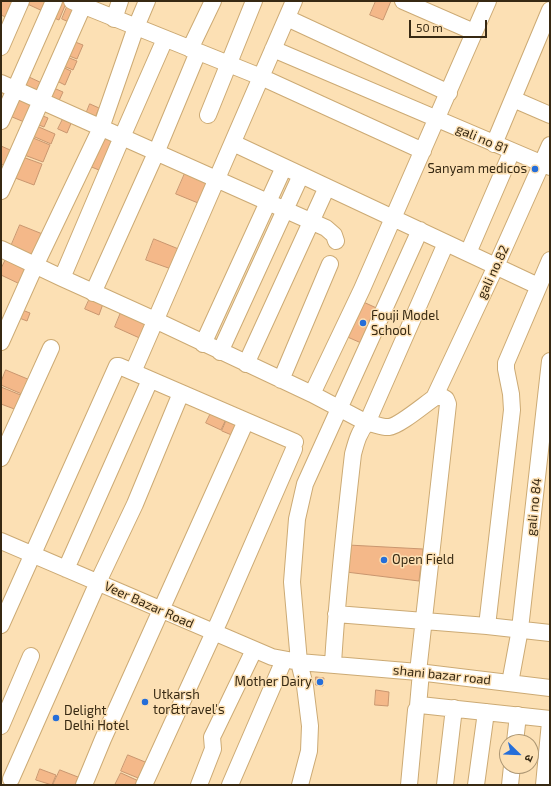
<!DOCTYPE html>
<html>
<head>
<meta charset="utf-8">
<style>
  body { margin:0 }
  #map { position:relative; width:551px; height:786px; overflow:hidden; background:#fce0b4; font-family:"Exo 2","Noto Sans Devanagari",sans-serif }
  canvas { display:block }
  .frame { position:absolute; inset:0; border:2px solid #372913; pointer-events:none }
  .north { position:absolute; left:499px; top:734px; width:40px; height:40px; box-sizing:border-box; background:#fce0b4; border:1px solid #ad9774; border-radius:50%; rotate:113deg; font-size:11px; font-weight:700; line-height:16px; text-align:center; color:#372913 }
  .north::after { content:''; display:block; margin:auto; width:14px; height:18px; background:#256ed9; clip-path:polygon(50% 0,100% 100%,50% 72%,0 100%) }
  .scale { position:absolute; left:409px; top:20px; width:78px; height:18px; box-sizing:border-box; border:2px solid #372913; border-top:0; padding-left:5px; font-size:12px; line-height:14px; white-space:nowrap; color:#372913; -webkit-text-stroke:3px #fce0b4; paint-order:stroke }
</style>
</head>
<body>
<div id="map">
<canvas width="551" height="786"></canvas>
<div class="frame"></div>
<div class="north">उ</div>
<div class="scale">50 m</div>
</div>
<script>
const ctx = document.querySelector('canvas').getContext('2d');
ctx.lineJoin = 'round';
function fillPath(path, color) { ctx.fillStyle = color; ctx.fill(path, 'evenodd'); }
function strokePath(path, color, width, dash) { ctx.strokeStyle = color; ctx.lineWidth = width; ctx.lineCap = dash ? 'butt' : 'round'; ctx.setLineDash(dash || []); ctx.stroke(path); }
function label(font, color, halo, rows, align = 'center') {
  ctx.font = font + ' "Exo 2",sans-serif'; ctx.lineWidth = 3; ctx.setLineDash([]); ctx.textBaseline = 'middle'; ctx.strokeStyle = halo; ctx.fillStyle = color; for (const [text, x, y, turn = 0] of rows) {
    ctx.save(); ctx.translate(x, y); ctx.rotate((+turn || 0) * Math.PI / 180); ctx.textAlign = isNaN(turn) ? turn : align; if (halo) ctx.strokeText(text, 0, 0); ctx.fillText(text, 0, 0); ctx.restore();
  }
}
const building = new Path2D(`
  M1,1H18L10,19L1,15Z
  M24,1H53L47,13L23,2Z
  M55,1H67L59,20L49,16Z
  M376,1H391L383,20L370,15Z
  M69,2L80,7L73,24L62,19Z
  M70,40L83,45L77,59L64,54Z
  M62,55L77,61L73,70L59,64Z
  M58,65L71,71L65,85L51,78Z
  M29,77L44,84L37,98L23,91Z
  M49,86L63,92L56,107L42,101Z
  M13,94L37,104L29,124L5,114Z
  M90,104L99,108L93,123L84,119Z
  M38,114L48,118L44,127L34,123Z
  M64,117L72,121L67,133L58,129Z
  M32,124L55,134L51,144L28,134Z
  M100,131L118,139L104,172L84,164Z
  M26,135L50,145L43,162L19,153Z
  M1,146L17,153L10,168L1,164Z
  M17,155L42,164L34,185L10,176Z
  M186,171L213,182L203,205L176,194Z
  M20,225L45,235L34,261L9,251Z
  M154,239L181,250L174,270L146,260Z
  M6,259L29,269L22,285L1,275V269Z
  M91,296L104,301L99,315L85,309Z
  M359,300L383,311L368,346L343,335Z
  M17,308L30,313L27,321L14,316Z
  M122,310L151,322L144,340L115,327Z
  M6,370L30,380L24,395L1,385V382Z
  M1,387L23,396L17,410L1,404Z
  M212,411L227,417L221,430L206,423Z
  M228,417L241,423L234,436L222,431Z
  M348,545L423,549L419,581L346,572Z
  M316,677L324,678L323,686L316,685Z
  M376,690L389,692L388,706L375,705Z
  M128,755L150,764L143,780L121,771Z
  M40,769L56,775L52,785L36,780Z
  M60,770L83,779L81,785H53Z
  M121,773L143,783L142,785H115Z`);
fillPath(building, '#f4b889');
strokePath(building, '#c9966f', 1);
const minor = new Path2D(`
  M72,1L261,77L423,151
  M403,1L474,32
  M287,18L449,93
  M114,19L120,1
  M1,47L21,1
  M190,49L213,1
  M273,49L550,167
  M1,83L326,228L334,235L336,241
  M513,99L550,115
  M208,115L254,1
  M1,121L54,1
  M233,143L538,286
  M494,144L550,10
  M1,191L83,6
  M1,249L62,278L155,320L312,394L362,289L488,1
  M468,253L512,151
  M62,278L122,137L165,39
  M93,293L156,153L198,52
  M1,342L35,266L101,128L136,27L147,1
  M203,344L284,167
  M220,352L301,175
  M246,364L327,187
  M133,372L294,1
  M281,380L330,264
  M312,394L367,423L446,243
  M434,398L496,266L550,145
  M1,458L51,348
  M1,541L272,657L299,662L418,672L550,688
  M66,569L150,380
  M336,614L487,626L550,633
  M1,625L117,366H119L133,372L295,442
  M487,626L512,410L511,394L506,369V363L550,260
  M333,664C337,594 345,524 353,454C356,443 359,431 367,423C374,423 382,428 389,427C399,426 425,404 434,398L441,396L446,399L448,404L418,672
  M510,683L520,629L550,361
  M418,706L421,672
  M1,726L31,656
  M515,742L518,715
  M11,779L98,582L135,504L181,393
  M84,785L103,739L246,421
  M144,785L220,619L294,449
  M199,785L213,749L212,737L215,731L254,650
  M230,785L284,660
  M300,785L309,751L310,726L305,686L299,662L292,582L297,519L305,484L420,230
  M409,785L416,710L420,705L550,719
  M445,785L454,708
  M476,785L486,712
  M510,785L512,766
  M544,785L550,722`);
strokePath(minor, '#ccaa74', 18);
strokePath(minor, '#fff', 16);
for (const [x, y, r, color] of [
  [535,169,4,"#256ed9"],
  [363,323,4,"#256ed9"],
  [384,560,4,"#256ed9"],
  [320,682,4,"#256ed9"],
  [145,702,4,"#256ed9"],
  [56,718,4,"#256ed9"]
]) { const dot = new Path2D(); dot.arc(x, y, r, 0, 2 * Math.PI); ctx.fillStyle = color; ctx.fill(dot); strokePath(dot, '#fce0b4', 1.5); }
label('13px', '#372913', '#fce0b4', [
  ["gali no 81",482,139,23],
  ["gali no.82",493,272,-65],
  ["gali no 84",534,507,-84],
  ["Veer Bazar Road",149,605,24],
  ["shani bazar road",442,675,6]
]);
label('13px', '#372913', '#fce0b4', [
  ["Sanyam medicos",527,169,"right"],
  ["Fouji Model",371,316],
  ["School",371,331],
  ["Open Field",392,560],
  ["Mother Dairy",312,682,"right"],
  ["Utkarsh",153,695],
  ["tor&travel's",153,710],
  ["Delight",64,711],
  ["Delhi Hotel",64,726]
], 'left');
</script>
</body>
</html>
